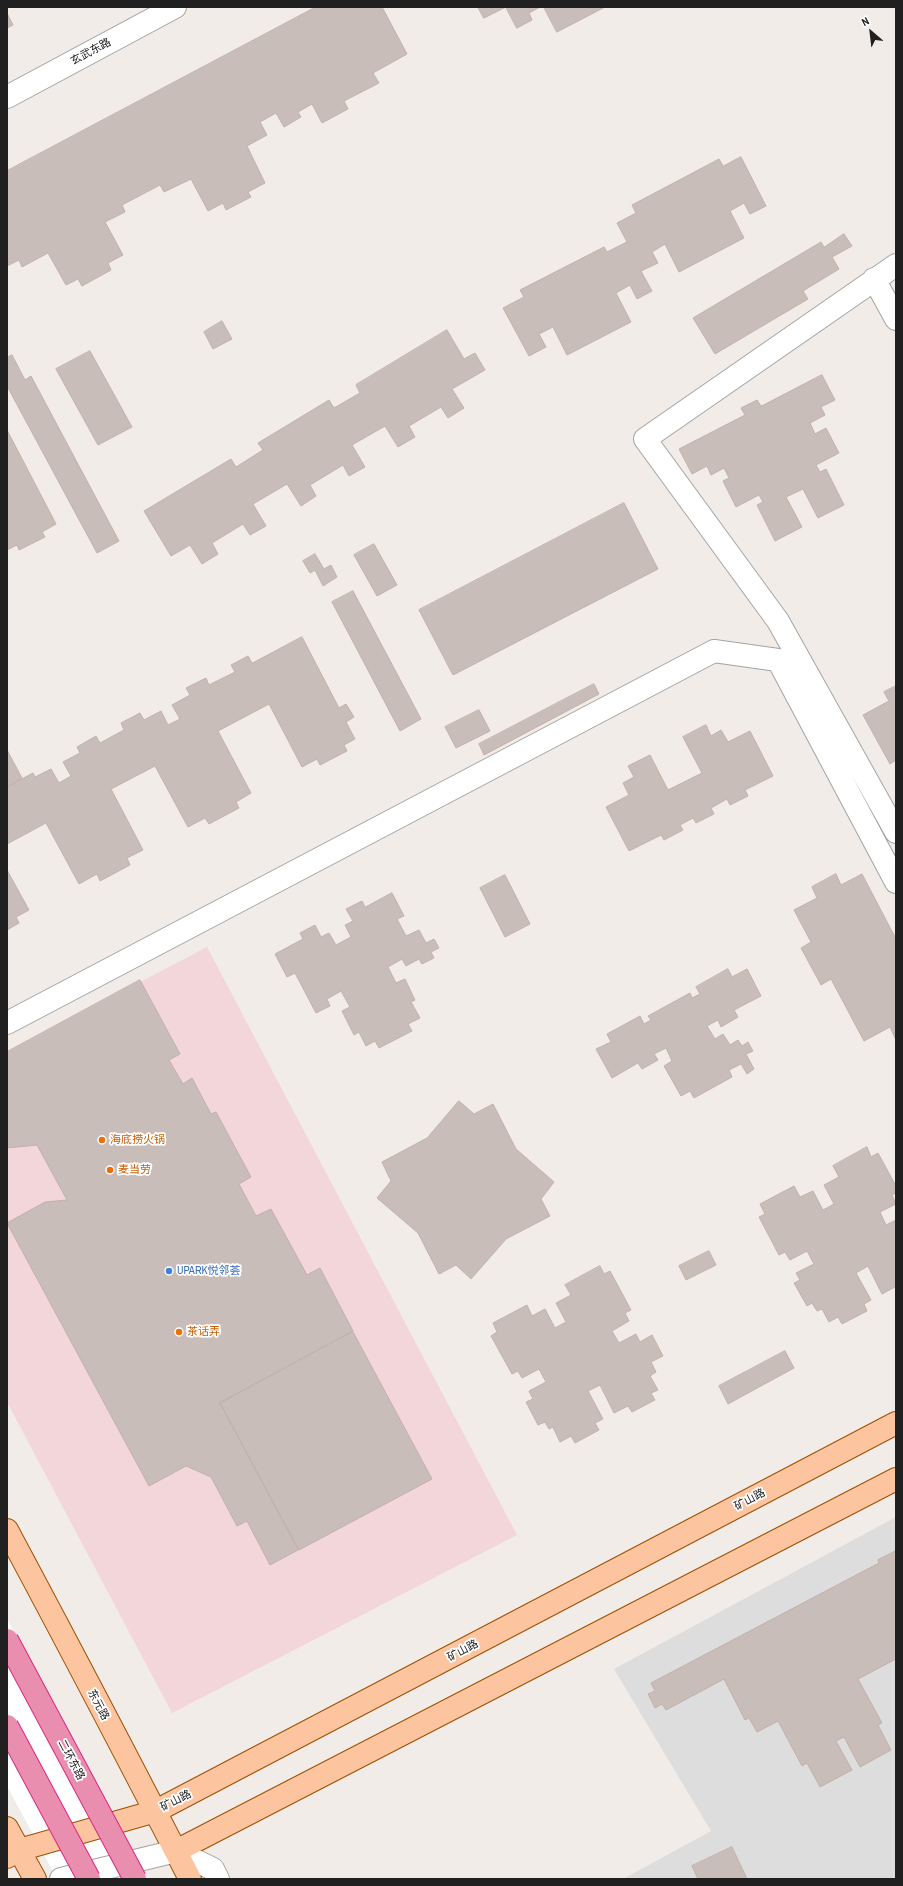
<!DOCTYPE html>
<html>
<head>
<meta charset="utf-8">
<style>
  body { margin:0 }
  #map { position:relative; width:903px; height:1886px; overflow:hidden; background:#f1ece7; font-family:"Archivo Narrow",sans-serif }
  canvas { display:block }
  .frame { position:absolute; inset:0; border:8px solid #202020; pointer-events:none }
  .north { position:absolute; left:851px; top:12px; width:40px; height:40px; -webkit-text-stroke:3px #fff; paint-order:stroke; rotate:332deg; font-size:11px; font-weight:700; line-height:16px; text-align:center; color:#202020 }
  .north::after { content:''; display:block; margin:auto; width:14px; height:18px; background:#202020; clip-path:polygon(50% 0,100% 100%,50% 72%,0 100%) }
</style>
</head>
<body>
<div id="map">
<canvas width="903" height="1886"></canvas>
<div class="frame"></div>
<div class="north">N</div>
</div>
<script>
const ctx = document.querySelector('canvas').getContext('2d');
ctx.lineJoin = 'round';
function fillPath(path, color) { ctx.fillStyle = color; ctx.fill(path, 'evenodd'); }
function strokePath(path, color, width, dash) { ctx.strokeStyle = color; ctx.lineWidth = width; ctx.lineCap = dash ? 'butt' : 'round'; ctx.setLineDash(dash || []); ctx.stroke(path); }
function label(font, color, halo, rows, align = 'center') {
  ctx.font = font + ' "Archivo Narrow","Noto Sans SC",sans-serif'; ctx.lineWidth = 3.5; ctx.setLineDash([]); ctx.textBaseline = 'middle'; ctx.strokeStyle = halo; ctx.fillStyle = color; for (const [text, x, y, turn = 0] of rows) {
    ctx.save(); ctx.translate(x, y); ctx.rotate((+turn || 0) * Math.PI / 180); ctx.textAlign = isNaN(turn) ? turn : align; if (halo) ctx.strokeText(text, 0, 0); ctx.fillText(text, 0, 0); ctx.restore();
  }
}
fillPath(new Path2D(`
  M896,1517V1879H623L711,1831L614,1669Z`), '#dedddd');
fillPath(new Path2D(`
  M207,947L517,1535L172,1713L7,1402V1052Z`), '#f2d6d9');
fillPath(new Path2D(`
  M7,1619L147,1879H57L7,1786Z`), '#fff');
const building = new Path2D(`
  M316,7H382L407,54L373,73L379,83L344,101L348,109L322,123L312,104L298,112L301,117L284,127L276,113L260,122L267,135L247,146L265,183L248,192L251,197L226,210L223,203L208,211L191,179L164,192L160,185L122,205L125,212L105,222L123,255L108,263L111,270L82,286L78,279L66,285L48,253L22,267L19,260L7,266V171Z
  M478,7H506L484,18Z
  M506,7H540L529,13L532,20L517,28Z
  M544,7H605L557,32Z
  M7,13L13,25L7,28Z
  M741,157L766,206L750,214L744,203L730,211L744,238L679,272L665,244L652,252L658,263L641,271L652,291L637,299L630,285L616,293L631,322L567,355L553,327L539,334L546,347L529,356L503,308L524,297L520,290L604,247L607,252L627,242L617,223L636,213L632,205L719,159L723,166Z
  M844,234L852,246L832,257L839,269L803,291L808,299L715,354L693,318L821,242L824,247Z
  M222,321L232,339L213,349L204,332Z
  M447,330L464,359L475,353L485,370L452,389L464,408L448,418L441,407L409,426L415,437L398,447L385,426L352,445L365,467L349,476L343,465L310,485L316,496L301,506L287,484L253,504L266,526L250,535L243,524L212,543L218,554L202,564L190,545L171,556L144,511L231,459L236,467L263,450L258,443L329,400L334,408L360,393L356,385Z
  M90,351L132,427L98,445L56,369Z
  M12,355L25,380L31,376L119,541L97,553L7,386V358Z
  M822,375L835,400L821,407L825,415L810,423L815,434L826,428L839,453L816,465L820,472L826,469L844,505L818,518L803,489L786,497L802,527L775,541L757,505L763,502L759,495L736,507L723,481L729,478L724,468L711,475L707,466L692,474L679,449L745,415L741,408L757,400L761,406Z
  M7,430L56,524L42,532L45,537L19,550L17,545L7,550Z
  M624,503L658,569L453,675L419,610Z
  M374,544L397,585L377,596L354,555Z
  M315,554L324,569L331,565L337,577L323,586L315,570L310,573L303,561Z
  M353,591L421,719L400,731L332,602Z
  M302,637L339,708L346,704L354,717L346,722L355,739L344,745L347,751L320,765L317,759L302,767L269,704L218,731L251,793L236,802L239,808L209,824L205,818L188,827L155,766L111,789L143,850L127,858L130,865L100,881L97,874L79,884L46,823L7,844V787L33,773L35,777L51,769L59,783L71,776L63,762L80,753L77,747L96,736L100,743L124,730L121,723L140,713L144,720L161,711L168,725L180,719L172,705L190,695L186,688L206,678L209,685L235,672L231,665L248,656L252,663Z
  M594,684L599,694L484,755L479,744Z
  M896,686V760L890,764L863,715L889,701L884,692Z
  M479,710L490,731L456,748L445,727Z
  M706,725L711,736L721,730L728,742L750,731L773,776L745,790L748,796L730,805L727,799L711,808L714,814L696,823L693,818L680,825L683,830L664,840L661,835L629,851L606,807L629,795L623,783L634,777L628,766L650,755L668,790L702,773L683,737Z
  M7,750L22,778L7,787Z
  M7,870L29,910L16,917L19,923L7,930Z
  M836,874L841,885L862,874L896,939V1040L890,1027L864,1041L831,979L821,985L801,948L811,942L794,910L817,898L812,887Z
  M505,875L530,924L505,937L480,888Z
  M392,893L404,916L397,919L406,936L419,930L426,943L434,939L439,948L431,952L434,958L422,964L419,959L406,966L402,959L388,967L396,983L405,979L415,1000L411,1002L420,1018L408,1024L412,1031L379,1048L375,1041L366,1046L359,1032L354,1035L342,1011L350,1007L341,991L327,999L330,1006L316,1013L295,973L287,977L275,954L303,939L300,933L315,925L321,937L329,933L336,945L351,937L345,925L353,921L346,909L362,901L365,907Z
  M728,969L732,977L747,969L761,996L734,1010L738,1017L721,1027L718,1020L707,1026L715,1039L723,1034L730,1045L738,1040L742,1046L748,1042L753,1051L746,1054L754,1069L747,1074L741,1064L729,1070L732,1077L694,1098L690,1091L681,1096L664,1066L672,1061L666,1048L654,1054L658,1060L642,1069L638,1063L612,1078L596,1049L611,1042L607,1034L640,1016L644,1024L651,1020L648,1016L690,993L692,998L700,994L696,987Z
  M140,980L180,1054L169,1060L183,1084L192,1078L211,1114L216,1112L251,1177L239,1184L256,1216L271,1209L307,1275L320,1268L353,1331L220,1403L298,1550L270,1565L247,1521L237,1526L211,1477L186,1466L149,1486L7,1223L45,1202L67,1200L37,1145L7,1148V1052Z
  M459,1101L474,1114L493,1104L516,1149L554,1182L541,1199L550,1216L506,1239L471,1279L456,1265L439,1274L418,1233L377,1198L391,1181L382,1162L427,1138Z
  M867,1147L871,1157L878,1153L896,1186V1193L892,1195L896,1204L880,1212L886,1225L896,1220V1290L895,1287L882,1294L868,1266L856,1273L871,1300L864,1304L867,1311L842,1324L838,1317L829,1322L822,1309L817,1311L812,1303L807,1306L794,1283L800,1280L796,1273L814,1264L807,1251L790,1260L785,1252L779,1255L759,1217L765,1214L760,1204L794,1186L800,1197L813,1191L823,1210L834,1204L824,1185L839,1177L833,1166Z
  M709,1251L716,1265L686,1280L679,1266Z
  M600,1266L604,1274L610,1271L631,1310L625,1313L629,1321L612,1331L619,1343L636,1334L640,1342L652,1335L663,1356L651,1362L656,1372L650,1376L658,1390L651,1393L655,1400L632,1412L628,1406L614,1413L600,1385L588,1391L603,1419L595,1423L599,1430L575,1443L571,1436L560,1442L553,1427L549,1429L545,1422L538,1425L526,1402L533,1399L529,1391L546,1382L539,1369L522,1378L518,1371L512,1374L491,1336L497,1332L493,1323L527,1305L532,1316L545,1309L555,1328L566,1322L556,1303L571,1295L565,1285Z
  M353,1332L432,1479L299,1550L220,1403Z
  M785,1351L794,1368L728,1404L719,1386Z
  M896,1551V1659L858,1679L882,1723L878,1725L891,1750L860,1767L844,1737L836,1741L852,1770L820,1787L807,1763L802,1766L778,1721L757,1732L749,1718L745,1720L724,1679L666,1710L662,1704L655,1708L648,1694L655,1691L651,1683L879,1563L878,1560Z
  M732,1847L747,1879H698L692,1866Z`);
fillPath(building, '#c9bdba');
strokePath(building, '#c3b0a9', 1);
const minor = new Path2D(`
  M7,97L175,7
  M896,265L645,439L778,621L896,832
  M874,279L896,319
  M7,1023L714,651L778,660L896,882
  M61,1879L176,1851L213,1869L218,1879`);
const major = new Path2D(`
  M7,1530C69,1646 130,1762 190,1879
  M7,1828L35,1879
  M176,1851L896,1479
  M7,1857L19,1850L156,1811L896,1423`);
strokePath(minor, '#a4a4a4', 24);
strokePath(major, '#9d4f00', 24);
strokePath(minor, '#fff', 22);
strokePath(major, '#fdc59f', 22);
const highwayBridge = new Path2D(`
  M7,1640L135,1879
  M7,1726L89,1879`);
strokePath(highwayBridge, '#de2582', 24, []);
strokePath(highwayBridge, '#e98eae', 22);
for (const [x, y, r, color] of [
  [102,1140,4,"#e8710a"],
  [110,1170,4,"#e8710a"],
  [169,1271,4,"#3f7fe0"],
  [179,1332,4,"#e8710a"]
]) { const dot = new Path2D(); dot.arc(x, y, r, 0, 2 * Math.PI); ctx.fillStyle = color; ctx.fill(dot); strokePath(dot, '#fff', 1.5); }
label('11px', '#202020', '#fff', [
  ["玄武东路",91,52,-28],
  ["矿山路",750,1500,-28],
  ["矿山路",463,1651,-28],
  ["东元路",98,1705,62],
  ["二环东路",71,1760,62],
  ["矿山路",176,1801,-27]
]);
label('11px', '#c56008', '#fff', [
  ["海底捞火锅",110,1140],
  ["麦当劳",118,1170],
  ["茶话弄",187,1332]
], 'left');
label('11px', '#366cbe', '#fff', [
  ["UPARK悦邻荟",177,1271]
], 'left');
</script>
</body>
</html>
